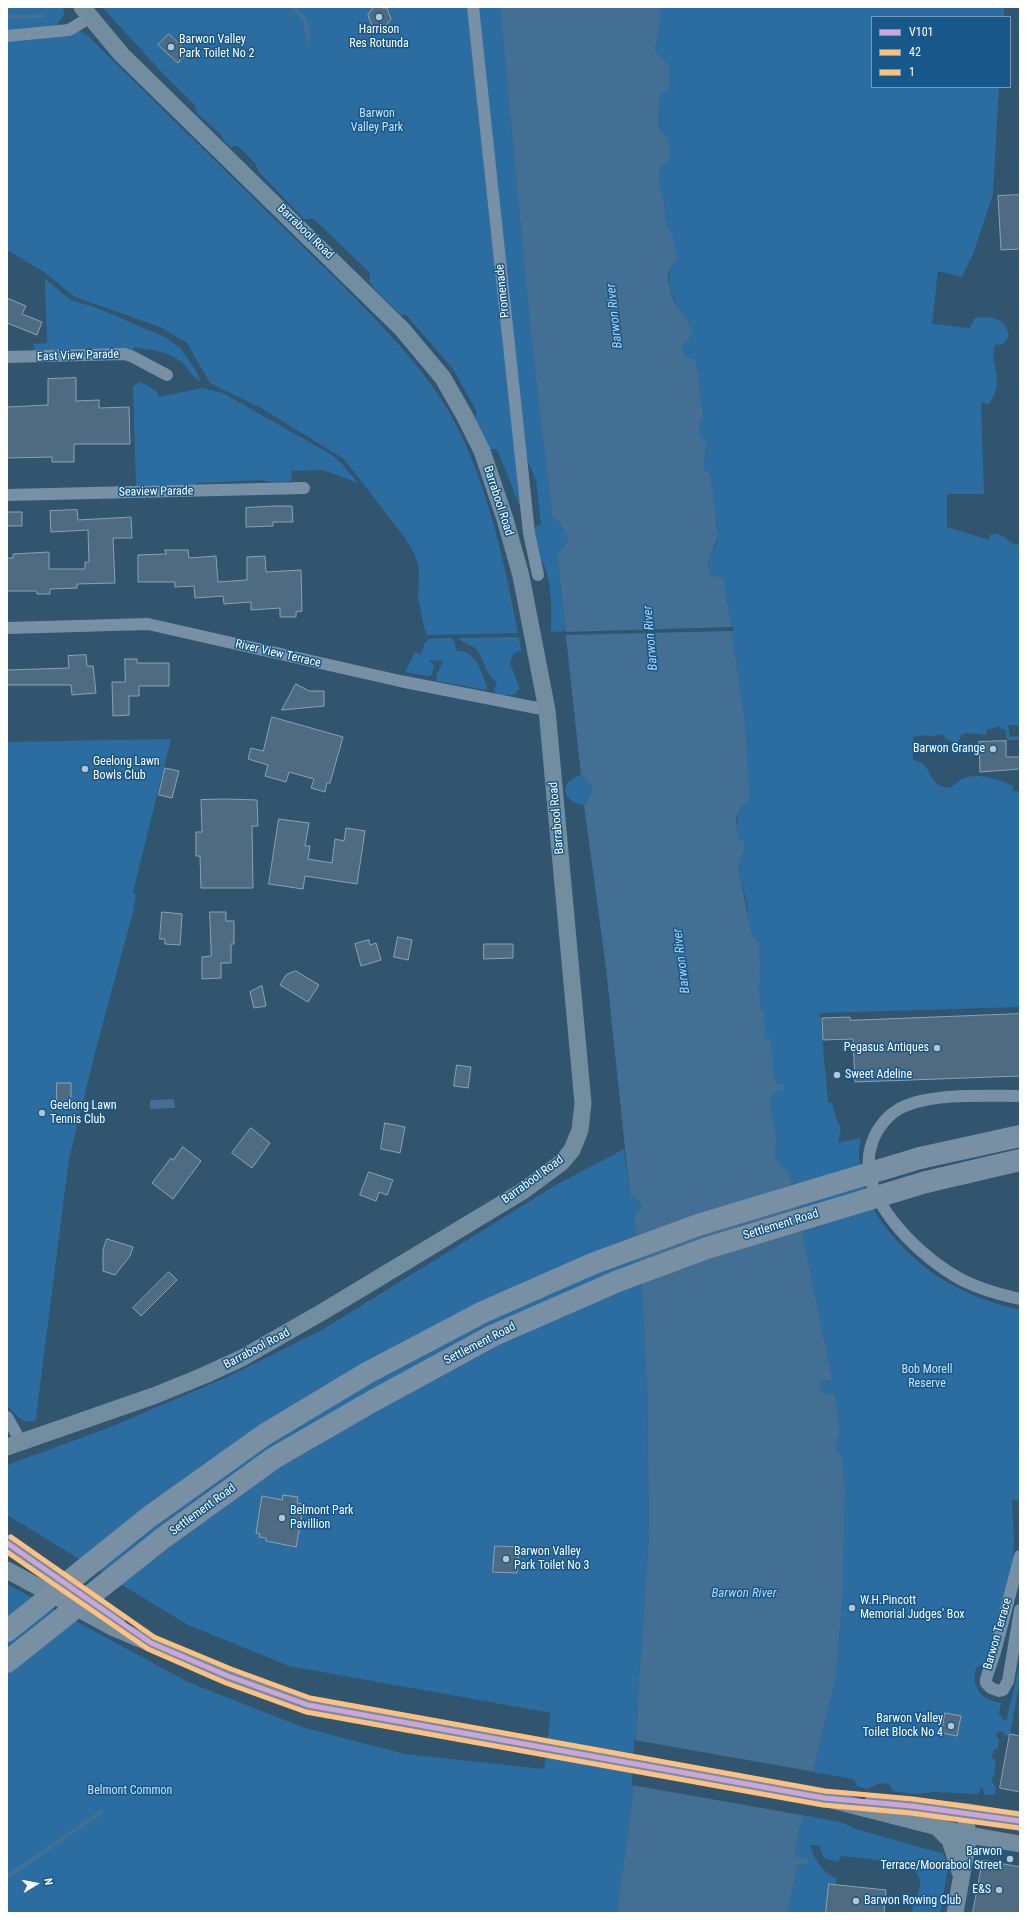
<!DOCTYPE html>
<html>
<head>
<meta charset="utf-8">
<style>
  body { margin:0 }
  #map { position:relative; width:1027px; height:1920px; overflow:hidden; background:#31546f; font-family:"Roboto Condensed",sans-serif }
  canvas { display:block }
  .frame { position:absolute; inset:0; border:8px solid #fff; pointer-events:none }
  .legend { position:absolute; left:871px; top:16px; width:140px; height:72px; box-sizing:border-box; background:#175789; border:1px solid #749ab8; margin:0; padding:5px 7px; list-style:none; font-size:12px; color:#fff }
  .legend li { display:flex; align-items:center; gap:8px; height:20px }
  .legend b { width:20px; border:1px solid #749ab8 }
  .north { position:absolute; left:16px; top:1864px; width:40px; height:40px; -webkit-text-stroke:3px #175789; paint-order:stroke; rotate:80deg; font-size:11px; font-weight:700; line-height:16px; text-align:center; color:#fff }
  .north::after { content:''; display:block; margin:auto; width:14px; height:18px; background:#fff; clip-path:polygon(50% 0,100% 100%,50% 72%,0 100%) }
</style>
</head>
<body>
<div id="map">
<canvas width="1027" height="1920"></canvas>
<div class="frame"></div>
<ul class="legend">
<li><b style="height:5px;background:#cca6d9"></b>V101</li>
<li><b style="height:5px;background:#ffc080"></b>42</li>
<li><b style="height:5px;background:#ffc080"></b>1</li>
</ul>
<div class="north">N</div>
</div>
<script>
const ctx = document.querySelector('canvas').getContext('2d');
ctx.lineJoin = 'round';
function fillPath(path, color) { ctx.fillStyle = color; ctx.fill(path, 'evenodd'); }
function strokePath(path, color, width, dash) { ctx.strokeStyle = color; ctx.lineWidth = width; ctx.lineCap = dash ? 'butt' : 'round'; ctx.setLineDash(dash || []); ctx.stroke(path); }
function label(font, color, halo, rows, align = 'center') {
  ctx.font = font + ' "Roboto Condensed",sans-serif'; ctx.lineWidth = 3; ctx.setLineDash([]); ctx.textBaseline = 'middle'; ctx.strokeStyle = halo; ctx.fillStyle = color; for (const [text, x, y, turn = 0] of rows) {
    ctx.save(); ctx.translate(x, y); ctx.rotate((+turn || 0) * Math.PI / 180); ctx.textAlign = isNaN(turn) ? turn : align; if (halo) ctx.strokeText(text, 0, 0); ctx.fillText(text, 0, 0); ctx.restore();
  }
}
fillPath(new Path2D(`
  M7,7H63L64,15L57,25L29,30L7,32Z
  M102,7H500L531,337L552,516L561,525L568,541L557,554L565,631L551,632C552,613 552,574 541,560L497,449H487L474,420L477,412L453,369L406,315H401L374,289L369,280L370,273L314,219H304L259,172L255,163L238,146L231,147L224,141L221,135L197,113L194,104L165,76ZM527,459L536,480L541,524L534,528Z
  M660,7H1004V17H872V87H999L993,194L973,254L962,277L938,271L932,324L970,328L975,318C992,316 1006,317 1009,337L1003,344L995,345C988,366 1007,379 989,404L981,403L984,494H947V527L989,540L990,535C1002,529 1008,545 1020,545V725H1008L1010,737L1020,736V740H1007L1005,729H1001L1000,726L987,730L986,735L966,733L962,735L957,744L947,739L942,734C932,738 923,734 913,737V760C935,765 926,783 944,787C952,789 954,784 960,780C975,771 999,779 1013,786V791H1020V1007L820,1013L828,1102L832,1103L837,1121L841,1128L838,1143L861,1138C856,1159 861,1166 867,1185C870,1193 871,1201 874,1209C879,1220 889,1232 897,1241C930,1278 972,1299 1020,1310V1437L1018,1445L1020,1447V1501L1012,1500L1014,1540L1013,1566L990,1654L985,1663L976,1668C971,1688 981,1699 1001,1703L999,1714L1006,1722L1020,1662V1680L1010,1734L1006,1736L1002,1731L997,1733L996,1736L999,1739L998,1748L993,1751L992,1758L996,1762L994,1775L991,1781L996,1787L995,1795H985L982,1787L978,1794L935,1792L916,1794L893,1791L889,1784L880,1783L867,1789L857,1786L854,1779L813,1772L836,1677L843,1591L845,1488L842,1457L835,1447L840,1433L835,1392L831,1395L821,1391L820,1382L823,1379L829,1382H833L790,1174L776,1160L775,1148L777,1140L769,1100L772,1094L783,1084L770,1082L764,1060L747,905L738,865L744,851C736,834 734,824 741,807L750,802L745,721L724,579L710,574C705,552 717,552 718,535C719,511 695,472 707,451L699,435V423L704,418L696,360L688,357L681,349L690,338L693,329L682,316L669,287L672,234L666,223L664,199L659,182V169L671,158L669,138L658,128L659,95L655,51L660,19Z
  M79,31L87,35L344,287C380,323 416,360 443,402C484,466 504,559 518,633L427,635L424,627L418,597L419,569L414,553L405,538L344,459L261,408L210,383L187,343L160,327L75,297L44,272L7,250V41L39,39L66,32Z
  M45,279L71,300L97,308L167,338L181,349L197,372L200,381C191,377 188,367 180,361C168,351 150,350 135,347L132,351L35,353L34,344L47,343Z
  M141,382L156,391L159,397L202,388L223,393L332,455L342,464L358,483L323,470L291,471L292,480C285,483 269,483 262,480L198,483L188,488H167L159,485L136,486L133,386Z
  M519,637L521,650L513,654L510,664C512,667 518,684 519,687C519,691 515,693 513,695H499L494,691L497,682C485,674 485,661 477,650C472,644 463,645 459,638Z
  M451,638L454,641L457,651C476,649 482,673 487,687L486,690L437,681L436,676L443,661L429,660L434,665L432,675L428,676L405,672L415,652L421,655L424,644L429,639Z
  M171,739L133,892L136,895L133,912L97,1045L69,1159L39,1393L36,1420C23,1426 16,1414 7,1406V742Z
  M581,775C595,786 595,791 584,805C562,802 558,781 581,775Z
  M624,1149L630,1196H634L640,1203L642,1208L635,1214L634,1220L642,1288L647,1390L649,1535L639,1679L634,1783L617,1913H7V1584L188,1682L305,1728L405,1754L544,1769L551,1713L289,1666L188,1625L7,1515V1467L10,1464L108,1428L227,1377L322,1330L556,1185Z
  M804,1815L843,1823L856,1829L944,1854L948,1867L940,1913H911C914,1903 923,1887 919,1877C912,1860 857,1858 840,1856L839,1862L824,1858L819,1845H810C815,1860 822,1872 836,1878V1885L829,1884L826,1913H787L798,1865L808,1863L795,1858L799,1830Z`), '#2b6da0');
fillPath(new Path2D(`
  M500,7H660V19L655,51L669,65V89L659,95L658,128L669,138L671,158L659,169V182L664,199L666,223L672,234L677,258C675,261 671,265 670,269C662,287 682,316 693,329L690,338L681,349L688,357L696,360L704,419L699,423V435L706,442C707,451 704,459 704,469L710,474L718,536L708,563L710,574L724,579L745,721L750,802L741,807L736,819L738,837L744,843V851L738,865L752,936L759,943L760,983H758L761,1011L764,1012L765,1039H770L775,1083L783,1084L784,1090L776,1091L769,1100L777,1140L775,1148L776,1160L790,1174L833,1382L823,1380L820,1382L821,1391L831,1395L835,1392L840,1433L835,1447L842,1457L845,1488L843,1591L836,1677L813,1772L808,1813L804,1815L799,1830L795,1858H808V1864L798,1865L787,1913H617L634,1783L639,1679L649,1535L647,1390L642,1288L634,1220L635,1214L642,1208L640,1203L634,1196H630L606,968L584,805C595,791 595,786 581,775L557,554L568,541L561,525L552,516L531,337Z
  M174,1099L175,1108L150,1109V1100Z`), '#426f93');
fillPath(new Path2D(`
  M733,627L734,631L563,635V632Z
  M634,1740L815,1772L810,1813L807,1816L632,1785Z`), '#31546f');
strokePath(new Path2D(`
  M295,8L305,20L309,39
  M7,17L43,16
  M7,1877L101,1812`), '#426f93', 4.5);
const building = new Path2D(`
  M374,7L387,8L391,19L384,28L372,26L368,15Z
  M169,34L188,52L178,63L158,45Z
  M1020,195V249L1001,250L998,196Z
  M7,298L26,306L22,314L42,322L37,335L7,323Z
  M76,378V401L99,400V408L129,407L130,444H74V462H52V457L7,458V407L48,405V379Z
  M274,506H292L293,522H273V526L246,527V508Z
  M77,510L78,520L131,517L132,538H113L115,583L77,584V588L50,589V594H37L36,591H7V558H13V554L49,552V569H85V562H89L88,530L51,532L50,511Z
  M7,512H22V526H7Z
  M165,550H188L189,558L216,556L218,582L247,580V557L265,556L266,572L301,570L302,611L296,612V617H280V608L251,610V602L224,604L223,596L195,598L194,586L175,587V582H138V555L166,554Z
  M86,655L87,666H93L96,693L72,695L71,685H7V670L69,668L68,656Z
  M125,659H137V663H169V686H139V696H129V715L113,716L112,682H125Z
  M296,684L309,691H324V706L282,710Z
  M272,717L343,737L330,783H327L325,792L311,788L314,779L289,772L286,782L265,776L268,765L248,759L251,748L263,751Z
  M1006,741V757H1020V769L980,772L979,742Z
  M165,768L179,771L172,798L159,795Z
  M225,799L257,800L258,826H252L253,888H201L200,856H196V832H202L201,800Z
  M279,819L309,823L305,846H310L308,859L332,863L335,839L344,841L346,828L365,831L357,884L305,876L303,889L269,884Z
  M162,912L182,914L180,945L165,944V939H160Z
  M210,912H226V921H234V944H231V963H221V978L202,979V957L211,956Z
  M398,937L412,940L408,960L394,957Z
  M369,940L370,945L376,943L381,960L361,966L355,944Z
  M484,944H513V958L484,959Z
  M296,971L319,985L308,1002L280,985L286,975Z
  M262,986L266,1006L254,1008L250,992Z
  M1020,1014V1076L855,1082L853,1039L823,1040L822,1018L850,1017V1020Z
  M457,1065L471,1067L468,1088L454,1086Z
  M57,1083H71V1105L57,1106Z
  M385,1123L405,1127L400,1153L381,1149Z
  M251,1128L270,1143L252,1168L232,1153Z
  M183,1147L201,1161L173,1199L152,1183L171,1158L173,1160Z
  M369,1172L393,1180L387,1195L379,1192L376,1201L360,1195Z
  M107,1239L133,1247L130,1256L115,1275L103,1271V1250Z
  M169,1272L177,1280L141,1316L133,1308Z
  M283,1495L298,1497L297,1503L304,1504L296,1547L266,1541V1538L259,1537L260,1534L256,1533L262,1496L282,1500Z
  M495,1546L519,1547L517,1573L493,1572Z
  M945,1713L961,1716L957,1736L942,1733Z
  M1010,1734L1020,1736V1792L1000,1788Z
  M983,1860L1020,1867V1913H973Z
  M829,1884L886,1890L884,1913H826Z`);
fillPath(building, '#4f6b81');
strokePath(building, '#8ca2b2', 1);
strokePath(new Path2D(`
  M473,7L529,533L538,575
  M7,36L69,30L89,18
  M7,357L125,354L133,357L167,375
  M7,495L304,488
  M7,628L148,624L400,681L547,710
  M1020,1096C987,1096 935,1093 905,1106C890,1112 877,1127 872,1143C854,1194 915,1252 955,1276C975,1288 997,1294 1020,1299
  M7,1417L21,1442
  M1020,1556L995,1652L986,1679V1683L991,1688L999,1691L1003,1690L1008,1681L1020,1610`), '#7890a5', 12);
strokePath(new Path2D(`
  M7,1447L156,1395L205,1375L242,1358L324,1311L523,1191L561,1163L572,1150L580,1130L583,1103L547,710L521,576L505,519L482,451L464,415L443,378L402,329L122,55L82,7
  M7,1543L117,1619
  M7,1570L114,1628L228,1676L308,1705L508,1742L824,1798L969,1835L1020,1844
  M873,1802L968,1812L1020,1821
  M937,1827L950,1840L960,1872
  M955,1913L969,1835L966,1825`), '#738da0', 17);
strokePath(new Path2D(`
  M920,1158L1020,1136
  M926,1182L1020,1160`), '#7990a4', 22);
strokePath(new Path2D(`
  M7,1631L149,1517L264,1435L367,1373L483,1312L592,1264L698,1225L920,1158
  M7,1662L163,1538L274,1458L371,1402L492,1336L618,1281L707,1248L926,1182`), '#7990a4', 22);
strokePath(new Path2D(`
  M7,1543L151,1643L228,1676L308,1705L824,1798L912,1806L1020,1821`), '#cca6d9', 5);
strokePath(new Path2D(`
  M7,1552L148,1649L226,1683L306,1712L823,1805L911,1813L1019,1828`), '#ffc080', 5);
strokePath(new Path2D(`
  M11,1537L154,1637L231,1669L310,1698L825,1791L913,1799L1020,1814`), '#ffc080', 5);
for (const [x, y, r, color] of [
  [379,17,4,"#b7c3cd"],
  [171,47,4,"#b7c3cd"],
  [993,749,4,"#b7c3cd"],
  [85,769,4,"#b7c3cd"],
  [937,1048,4,"#b7c3cd"],
  [837,1075,4,"#b7c3cd"],
  [42,1113,4,"#b7c3cd"],
  [282,1518,4,"#b7c3cd"],
  [506,1559,4,"#b7c3cd"],
  [852,1608,4,"#b7c3cd"],
  [951,1726,4,"#b7c3cd"],
  [1010,1859,4,"#b7c3cd"],
  [999,1890,4,"#b7c3cd"],
  [856,1901,4,"#b7c3cd"]
]) { const dot = new Path2D(); dot.arc(x, y, r, 0, 2 * Math.PI); ctx.fillStyle = color; ctx.fill(dot); strokePath(dot, '#175789', 1.5); }
label('12px', '#fff', '#175789', [
  ["Harrison",379,30,"center"],
  ["Res Rotunda",379,44,"center"],
  ["Barwon Valley",179,40],
  ["Park Toilet No 2",179,54],
  ["Barwon Grange",985,749,"right"],
  ["Geelong Lawn",93,762],
  ["Bowls Club",93,776],
  ["Pegasus Antiques",929,1048,"right"],
  ["Sweet Adeline",845,1075],
  ["Geelong Lawn",50,1106],
  ["Tennis Club",50,1120],
  ["Belmont Park",290,1511],
  ["Pavillion",290,1525],
  ["Barwon Valley",514,1552],
  ["Park Toilet No 3",514,1566],
  ["W.H.Pincott",860,1601],
  ["Memorial Judges' Box",860,1615],
  ["Barwon Valley",943,1719,"right"],
  ["Toilet Block No 4",943,1733,"right"],
  ["Barwon",1002,1852,"right"],
  ["Terrace/Moorabool Street",1002,1866,"right"],
  ["E&S",991,1890,"right"],
  ["Barwon Rowing Club",864,1901]
], 'left');
label('12px', '#c6e4fa', '#175789', [
  ["Barwon",377,114],
  ["Valley Park",377,128],
  ["Bob Morell",927,1370],
  ["Reserve",927,1384],
  ["Belmont Common",130,1791]
]);
label('12px', '#fff', '#175789', [
  ["Barrabool Road",305,232,44],
  ["Promenade",503,291,-96],
  ["East View Parade",78,356,-2],
  ["Seaview Parade",156,492,-1],
  ["Barrabool Road",498,501,72],
  ["River View Terrace",278,654,13],
  ["Barrabool Road",557,818,-95],
  ["Barrabool Road",533,1180,-36],
  ["Settlement Road",781,1225,-17],
  ["Settlement Road",480,1344,-27],
  ["Barrabool Road",257,1349,-28],
  ["Settlement Road",203,1510,-36],
  ["Barwon Terrace",998,1634,-74]
]);
label('italic 13px', '#abd6f5', '#175789', [
  ["Barwon River",615,316,-96],
  ["Barwon River",651,638,-95],
  ["Barwon River",682,961,-97],
  ["Barwon River",744,1594]
]);
</script>
</body>
</html>
